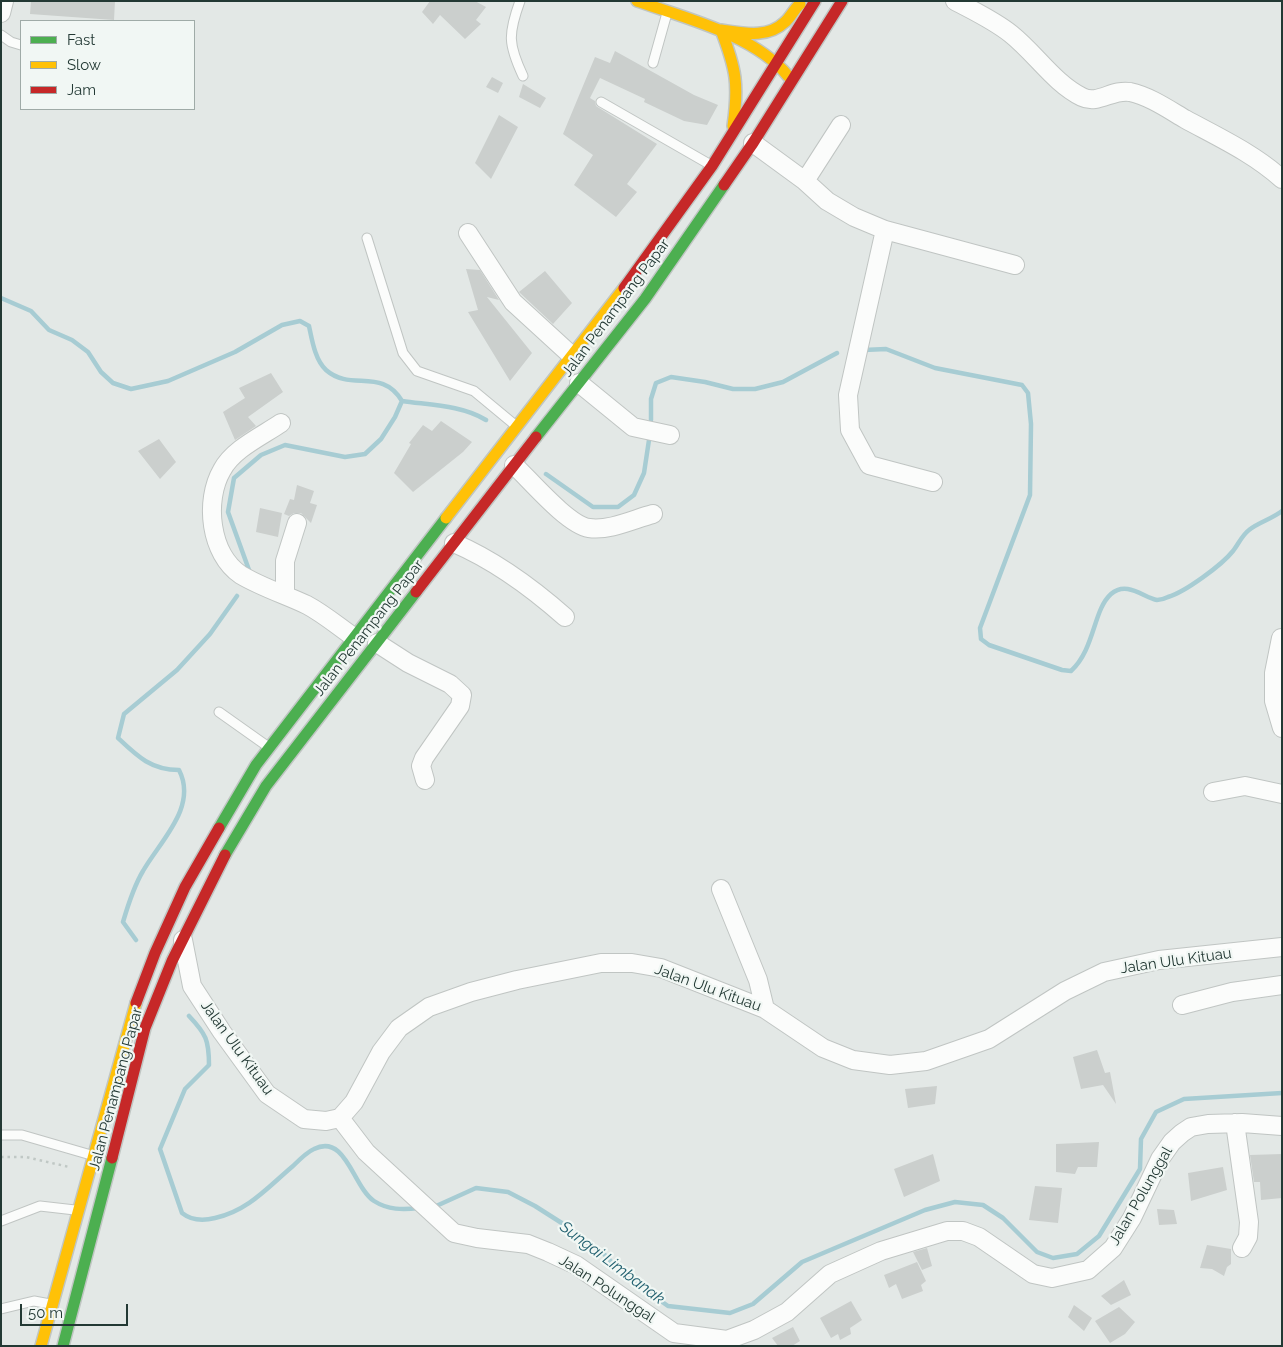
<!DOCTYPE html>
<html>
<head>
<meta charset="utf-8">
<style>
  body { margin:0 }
  #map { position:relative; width:1283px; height:1347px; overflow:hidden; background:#e3e8e6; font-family:Raleway,sans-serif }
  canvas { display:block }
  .frame { position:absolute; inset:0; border:2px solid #233934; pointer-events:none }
  .legend { position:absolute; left:20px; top:20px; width:175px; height:90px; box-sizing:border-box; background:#f1f7f4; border:1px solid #9faba7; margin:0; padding:6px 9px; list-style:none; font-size:15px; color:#233934 }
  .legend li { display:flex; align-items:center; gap:10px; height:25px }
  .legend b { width:25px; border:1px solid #9faba7 }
  .scale { position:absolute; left:20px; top:1304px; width:108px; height:22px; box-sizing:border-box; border:2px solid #233934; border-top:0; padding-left:6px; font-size:15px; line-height:18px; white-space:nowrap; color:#233934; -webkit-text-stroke:4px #f1f7f4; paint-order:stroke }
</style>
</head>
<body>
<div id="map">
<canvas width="1283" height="1347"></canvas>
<div class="frame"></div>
<ul class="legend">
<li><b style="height:6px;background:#4caf50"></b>Fast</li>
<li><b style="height:6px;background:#ffc107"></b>Slow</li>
<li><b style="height:6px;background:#c62828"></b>Jam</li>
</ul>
<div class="scale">50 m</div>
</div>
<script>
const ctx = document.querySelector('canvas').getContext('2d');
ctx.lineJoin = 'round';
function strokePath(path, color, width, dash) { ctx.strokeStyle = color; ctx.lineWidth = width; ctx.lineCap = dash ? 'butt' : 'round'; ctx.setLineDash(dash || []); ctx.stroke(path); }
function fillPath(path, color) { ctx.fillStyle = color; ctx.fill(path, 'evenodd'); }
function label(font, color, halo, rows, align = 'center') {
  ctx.font = font + ' Raleway,sans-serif'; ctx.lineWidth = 4.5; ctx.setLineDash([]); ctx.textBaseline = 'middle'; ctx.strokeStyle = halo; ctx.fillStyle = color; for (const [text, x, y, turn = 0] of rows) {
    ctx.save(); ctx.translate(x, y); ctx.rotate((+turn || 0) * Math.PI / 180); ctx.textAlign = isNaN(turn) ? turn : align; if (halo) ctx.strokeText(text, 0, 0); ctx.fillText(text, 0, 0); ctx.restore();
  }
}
strokePath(new Path2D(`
  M1,298L31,311L49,330L72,340L88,352L101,372L113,383L131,389L168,381L235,352L282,325L300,321L309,326C312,340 315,360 326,370C351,392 382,367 402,401L395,417L381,439L365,454L345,457L285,445L261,455L234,478L228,512L249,570
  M864,350L886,349L935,368L1022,385L1028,393L1031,424L1030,495L980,628L981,639L989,645L1062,670L1071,671C1095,649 1093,610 1111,594C1127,580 1144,598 1157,600C1160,600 1166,598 1168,597C1185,592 1222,565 1233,551C1238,545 1242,535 1249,530C1259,522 1272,519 1282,511
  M402,401C429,405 462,405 486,420
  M651,420V399L656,383L671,377L705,382L733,389H755L783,382L837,353
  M546,474L593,507H618L634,495L644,473L649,440
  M136,940L123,922C128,905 134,886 143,871C160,841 198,807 179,770C151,770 137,756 118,738L124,714L177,670L210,634L237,596
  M189,1016C206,1034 209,1040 209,1065L185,1089L160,1149L182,1213C192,1221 203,1221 215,1218C248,1211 268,1187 293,1166C299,1160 307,1152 314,1149C346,1133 353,1187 374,1201C388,1210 403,1210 419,1208
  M434,1207L476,1188L508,1192L535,1206L568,1227L582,1239L602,1252L624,1275L668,1306L730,1313L753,1304L802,1262L925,1210L955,1202L983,1205L1003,1218L1037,1252L1053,1258L1077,1254L1099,1236L1140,1169L1141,1139L1156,1112L1184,1099L1282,1093`), '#a7ccd3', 4.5);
fillPath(new Path2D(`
  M31,1H115L114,20L30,14Z
  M430,1H475L486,7L476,20L481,24L465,39L440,15L433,24L422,12Z
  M615,51L694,95L718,105L707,125L684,121L644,102L645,99L600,78L590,98L595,101L596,106L657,144L627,184L637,192L616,217L574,185L593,155L563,134L595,57L610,63Z
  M492,77L503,83L498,93L486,87Z
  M523,84L546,98L540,108L519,97Z
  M499,115L518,127L491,179L475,163Z
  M466,269L480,270L499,300L487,297L532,353L510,381L468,312L478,310Z
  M545,271L572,303L553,324L519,292Z
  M271,373L283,392L248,417L256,426L235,440L223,412L245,398L239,388Z
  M441,421L472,442L463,452L413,492L394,473L411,444L409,443L423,425L432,431Z
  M159,439L176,462L160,479L138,451Z
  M297,485L314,491L310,503L317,505L311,523L301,513H294L289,516L284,514L290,499L294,500Z
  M260,508L282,513L278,537L256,532Z
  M1097,1050L1105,1073L1110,1072L1116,1104L1103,1085L1081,1089L1073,1057Z
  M937,1086L935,1104L908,1108L905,1089Z
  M1099,1142L1097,1167H1078L1075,1174L1056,1172V1144Z
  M933,1154L940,1181L904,1197L894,1169Z
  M1282,1154V1198L1261,1200L1260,1182H1254L1250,1155Z
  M1223,1167L1227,1190L1191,1201L1188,1173Z
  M1035,1186L1062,1188L1058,1223L1029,1220Z
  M1157,1209L1174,1210L1177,1224L1159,1225Z
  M1207,1245L1231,1249V1264L1227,1267L1224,1276L1212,1269L1200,1268Z
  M927,1248L932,1266L922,1270L913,1252Z
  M917,1262L926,1281L921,1285L923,1291L902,1299L896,1284L889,1288L884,1275Z
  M1124,1280L1131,1295L1111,1305L1101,1296Z
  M851,1301L862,1320L850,1328L851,1334L840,1340L838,1334L831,1338L820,1318Z
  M1074,1305L1092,1318L1084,1331L1068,1317Z
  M1119,1307L1135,1322L1125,1334L1110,1343L1095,1321Z
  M793,1327L800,1341L792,1346H778L772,1338Z`), '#cbcfcd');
const lane = new Path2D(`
  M520,1C508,34 508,44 523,76
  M1,35L11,42L21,45
  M653,63L667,13
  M601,102L709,164
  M367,238L403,353L417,371L474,391L515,425
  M219,712L267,746
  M1,1135H22L91,1155
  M1,1221L40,1206L75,1210
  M1,1309L34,1301L50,1304`);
const street = new Path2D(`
  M955,1C974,11 995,21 1011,34C1036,54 1054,83 1082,97C1098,105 1112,89 1130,92C1149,96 1168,109 1185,119C1218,137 1253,153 1282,179
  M1,13L4,1
  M753,143L805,181L827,201L854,217L885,230L1015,265
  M805,181L841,125
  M885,230L848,395L850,430L869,465L933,482
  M468,233L513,302L572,356
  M579,383L633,427L670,435
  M281,423C262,436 233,449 222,470C204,501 210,554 241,575C261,587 286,595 307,605C324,614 339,627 355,638
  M514,465C531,481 568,525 589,528C610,531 634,519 653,514
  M454,543C496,561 531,587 565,617
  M285,595V561L297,523
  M1281,638L1274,673V701L1282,728
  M377,643L408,663L450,684L462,695L460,706L424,758L421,766L425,780
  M1213,792L1245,786L1282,794
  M721,889L758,980L765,1009
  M183,940L192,986L222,1032L267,1094L304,1119L326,1121L340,1118L354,1102L381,1052L399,1028L429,1007L471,992L517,980L601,963H632L661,968L765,1009L823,1048L853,1060L890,1065L926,1061L989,1039L1065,991L1104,972L1159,960L1282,947
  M1182,1005L1232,992L1282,985
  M340,1118L366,1152L454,1233L477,1238L528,1244L548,1252L576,1265L674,1333L727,1340L754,1330L787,1312L830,1274L881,1251L947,1231H963L979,1237L1033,1274L1052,1278L1088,1270L1113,1248L1132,1218L1160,1159L1172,1142L1182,1133L1191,1127L1208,1124L1242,1123L1282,1126
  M1235,1123L1249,1222L1248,1237L1242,1248`);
const fast = new Path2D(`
  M536,437L645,299L724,185
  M219,828L256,765L446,518
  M225,855L266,786L416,592
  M63,1346L112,1158`);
const slow = new Path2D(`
  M637,1C685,18 755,35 788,76
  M733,126C739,84 736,69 721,30C743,33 767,39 785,22C791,17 794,9 800,4
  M446,518L624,288
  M41,1346L136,1003`);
const jam = new Path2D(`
  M724,185L753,143L842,1
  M624,288L712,166L815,1
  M416,592L536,437
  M136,1003L155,953L185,887L219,828
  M112,1158L145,1028L172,961L225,855`);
strokePath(lane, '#c0c5c3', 11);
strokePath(street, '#c0c5c3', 20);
strokePath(fast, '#c0c6c3', 14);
strokePath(slow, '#c0c6c3', 14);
strokePath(jam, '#c0c6c3', 14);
strokePath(new Path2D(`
  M1,1157H26L69,1167`), '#c0c8c5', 2.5, [2.5, 4]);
strokePath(lane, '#fbfcfb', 9);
strokePath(street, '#fbfcfb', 18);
strokePath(fast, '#4caf50', 11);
strokePath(slow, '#ffc107', 11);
strokePath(jam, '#c62828', 11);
label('15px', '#233934', '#f1f7f4', [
  ["Jalan Penampang Papar",616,308,-53],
  ["Jalan Penampang Papar",369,628,-52],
  ["Jalan Ulu Kituau",1176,961,-8],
  ["Jalan Ulu Kituau",708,988,20],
  ["Jalan Ulu Kituau",237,1048,54],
  ["Jalan Penampang Papar",116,1089,-75],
  ["Jalan Polunggal",1141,1196,-60],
  ["Jalan Polunggal",607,1289,33]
]);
label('italic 16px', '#226170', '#f1f7f4', [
  ["Sungai Limbanak",612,1263,37]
]);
</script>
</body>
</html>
